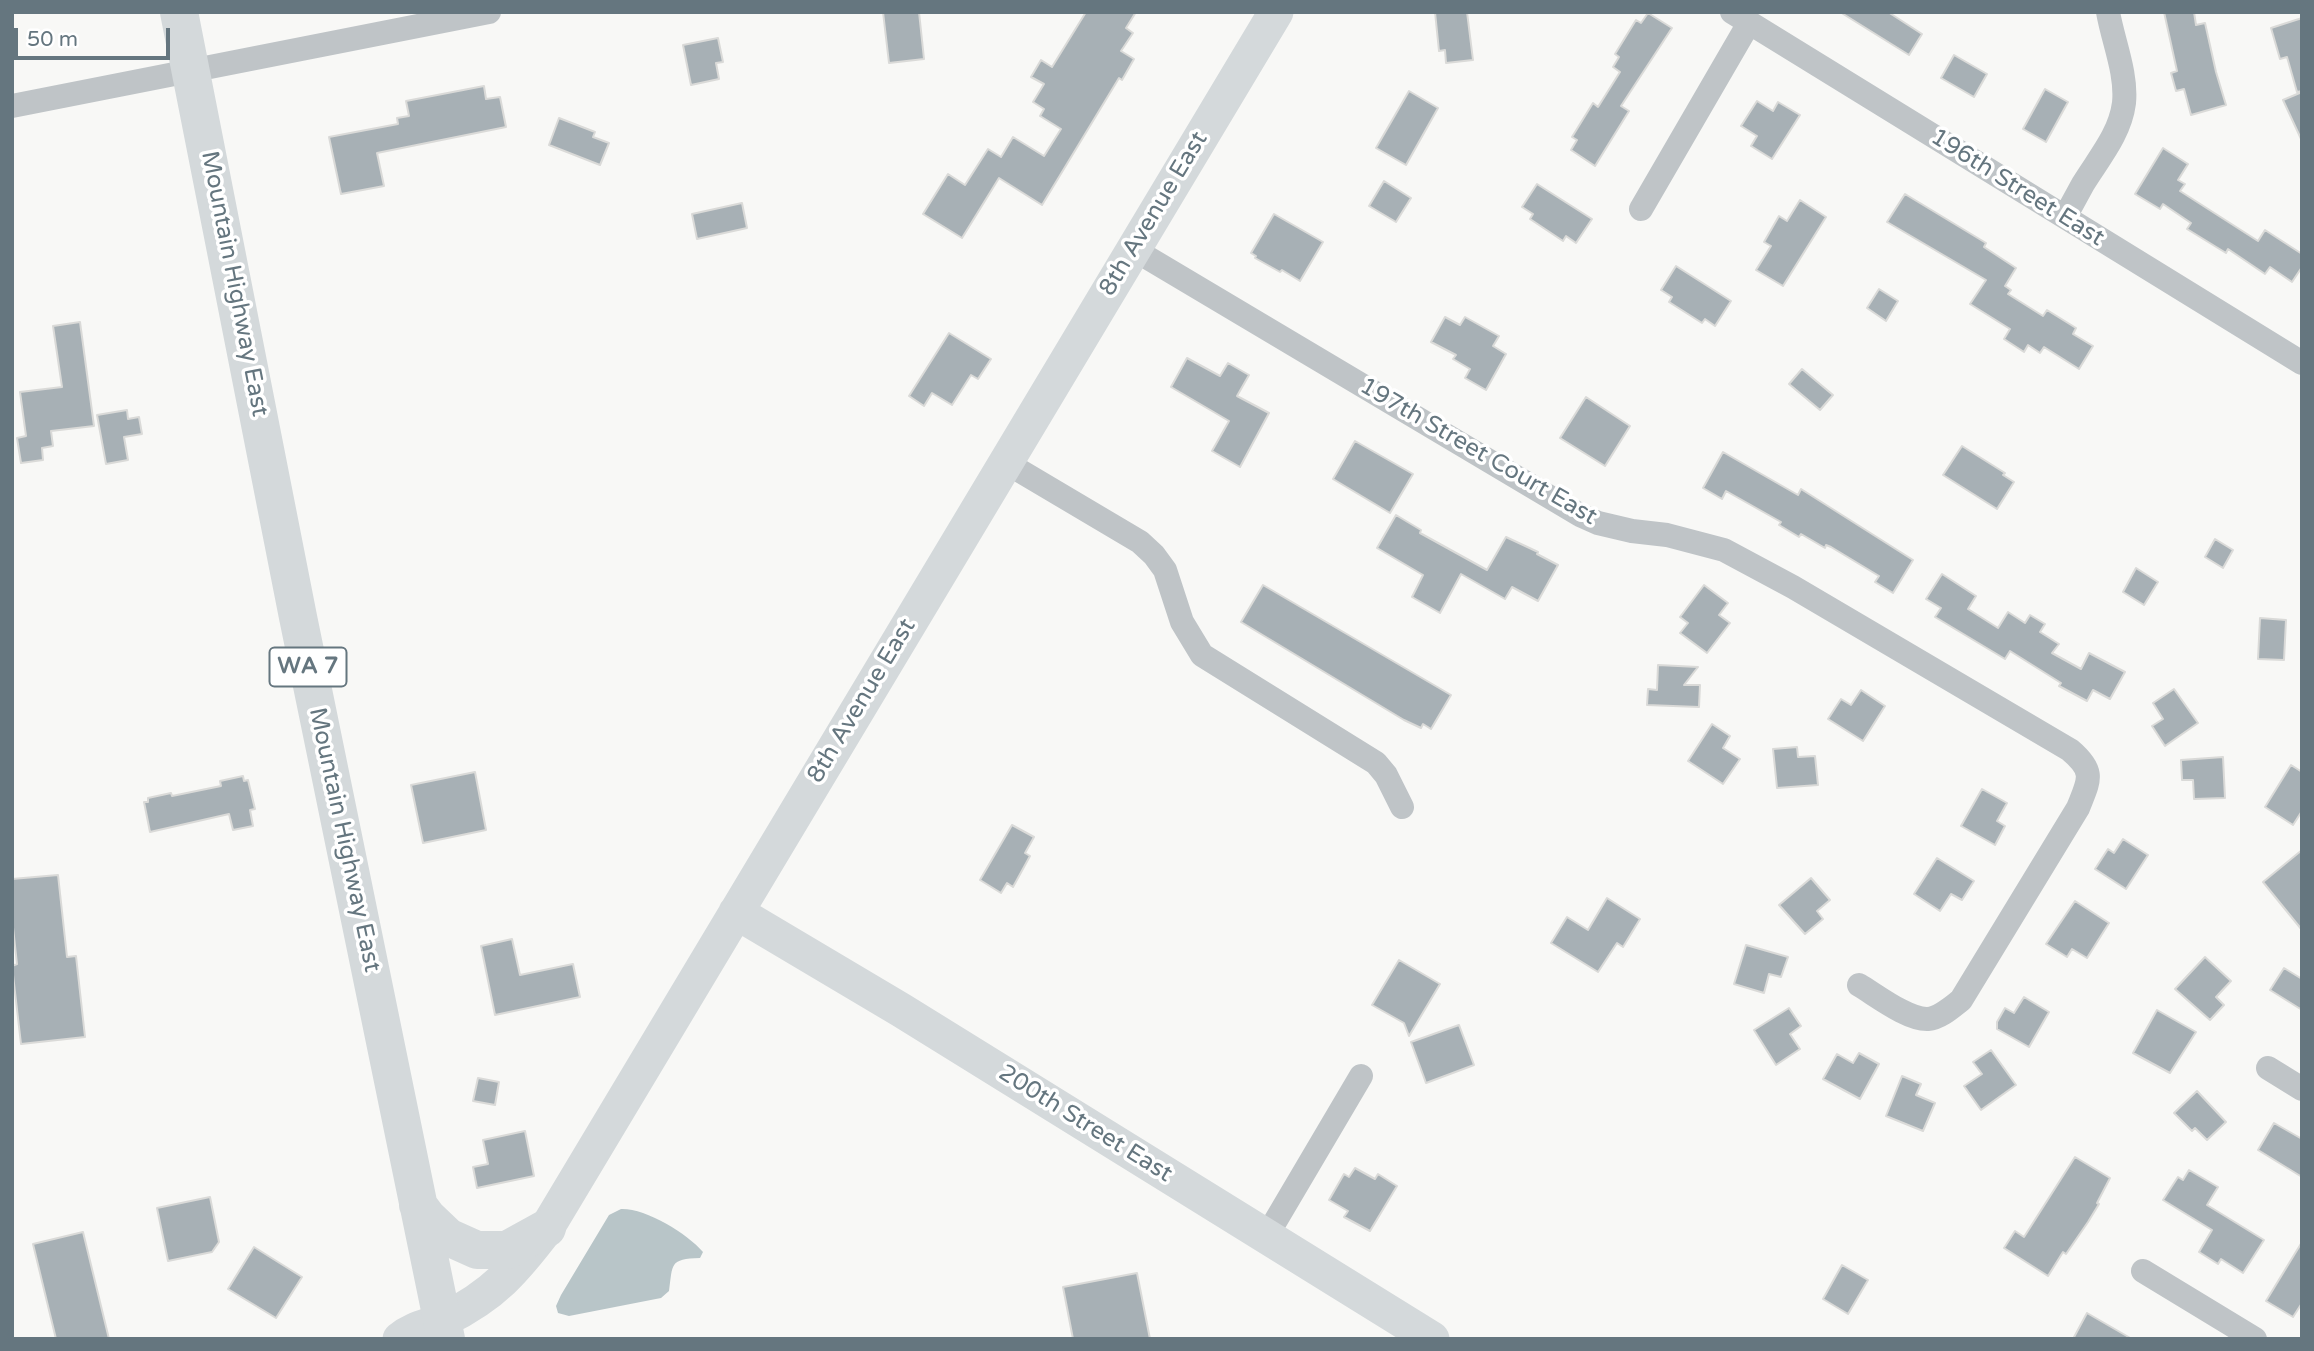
<!DOCTYPE html>
<html>
<head>
<meta charset="utf-8">
<style>
  body { margin:0 }
  #map { position:relative; width:2314px; height:1351px; overflow:hidden; background:#f8f8f6; font-family:"Varela Round",sans-serif }
  canvas { display:block }
  .frame { position:absolute; inset:0; border:14px solid #65767f; pointer-events:none }
  .scale { position:absolute; left:14px; top:28px; width:156px; height:32px; box-sizing:border-box; border:4px solid #65767f; border-top:0; padding-left:9px; font-size:21px; line-height:24px; white-space:nowrap; color:#65767f; -webkit-text-stroke:5px #fff; paint-order:stroke }
</style>
</head>
<body>
<div id="map">
<canvas width="2314" height="1351"></canvas>
<div class="frame"></div>
<div class="scale">50 m</div>
</div>
<script>
const ctx = document.querySelector('canvas').getContext('2d');
ctx.lineJoin = 'round';
function fillPath(path, color) { ctx.fillStyle = color; ctx.fill(path, 'evenodd'); }
function strokePath(path, color, width, dash) { ctx.strokeStyle = color; ctx.lineWidth = width; ctx.lineCap = dash ? 'butt' : 'round'; ctx.setLineDash(dash || []); ctx.stroke(path); }
function label(font, color, halo, rows, align = 'center') {
  ctx.font = font + ' "Varela Round",sans-serif'; ctx.lineWidth = 7; ctx.setLineDash([]); ctx.textBaseline = 'middle'; ctx.strokeStyle = halo; ctx.fillStyle = color; for (const [text, x, y, turn = 0] of rows) {
    ctx.save(); ctx.translate(x, y); ctx.rotate((+turn || 0) * Math.PI / 180); ctx.textAlign = isNaN(turn) ? turn : align; if (halo) ctx.strokeText(text, 0, 0); ctx.fillText(text, 0, 0); ctx.restore();
  }
}
fillPath(new Path2D(`
  M621,1209C645,1208 687,1233 703,1252L700,1258C669,1259 673,1264 669,1291L661,1298L569,1316L558,1313L556,1306L561,1295L609,1215Z`), '#b8c5c8');
const building = new Path2D(`
  M883,12H919L924,59L889,63Z
  M1086,12H1136L1126,28L1133,33L1121,51L1134,59L1122,80L1119,78L1042,205L999,178L962,238L923,214L948,174L965,185L988,149L1001,157L1013,137L1044,156L1061,129L1040,116L1044,109L1033,102L1044,84L1031,77L1041,60L1052,67Z
  M1435,12H1467L1473,60L1446,63L1445,50L1439,51Z
  M1840,12H1888L1922,34L1909,55Z
  M2164,12H2194L2196,25L2205,23L2216,72L2226,105L2191,115L2184,89L2176,91L2171,73L2177,71Z
  M1648,13L1672,28L1621,106L1629,111L1595,166L1571,150L1577,140L1572,137L1593,103L1598,107L1620,72L1613,67L1619,57L1615,54L1636,20L1641,23Z
  M2302,18V91L2297,92L2287,57L2280,59L2271,28Z
  M718,38L723,62L716,63L719,79L691,85L683,45Z
  M1954,55L1987,74L1974,97L1941,78Z
  M484,86L486,99L500,97L506,127L377,153L384,186L341,194L329,137L398,124L397,118L409,116L406,101Z
  M2045,89L2068,102L2046,142L2023,129Z
  M1409,91L1438,108L1406,165L1376,148Z
  M2302,92V141L2283,100Z
  M1757,101L1773,111L1778,102L1800,115L1772,159L1751,146L1757,136L1741,126Z
  M559,118L595,132L593,137L609,143L600,165L549,145Z
  M2163,148L2188,164L2178,180L2185,184L2180,191L2258,241L2265,230L2302,254V267L2292,282L2270,267L2265,274L2228,249L2226,253L2187,229L2191,223L2163,204L2160,209L2135,194Z
  M1384,181L1411,198L1396,222L1369,206Z
  M1537,184L1592,219L1576,243L1566,236L1563,241L1530,219L1533,214L1522,207Z
  M1905,194L1986,243L1984,247L2016,268L2005,286L2011,290L2008,294L2043,316L2047,310L2076,328L2073,334L2093,346L2079,369L2044,347L2040,353L2028,345L2024,352L2004,339L2010,329L1970,304L1986,280L1887,222Z
  M1800,200L1826,217L1783,286L1756,270L1771,246L1764,242L1779,216L1787,221Z
  M742,203L747,228L697,239L692,214Z
  M1274,214L1323,242L1300,281L1282,270L1280,272L1255,258L1256,256L1251,253Z
  M1676,266L1731,301L1715,326L1705,319L1702,323L1669,302L1672,297L1661,290Z
  M1879,289L1898,301L1886,321L1867,308Z
  M1445,317L1460,325L1465,317L1499,336L1493,346L1506,354L1486,390L1465,378L1470,369L1453,359L1456,355L1431,342Z
  M80,322L94,426L51,431L53,446L42,448L43,460L21,463L17,438L26,436L20,392L62,387L53,326Z
  M949,333L991,359L978,379L971,375L952,405L932,393L924,406L909,396Z
  M1187,358L1220,376L1228,363L1249,375L1237,396L1269,413L1240,467L1212,451L1229,421L1171,387Z
  M1802,369L1833,395L1820,410L1789,384Z
  M1586,397L1630,426L1605,466L1560,438Z
  M127,410L128,419L139,417L142,434L124,437L128,460L106,464L97,415Z
  M1355,441L1413,474L1390,513L1333,479Z
  M1962,446L2005,473L2003,475L2014,482L1997,509L1943,475Z
  M1723,452L1798,495L1801,489L1913,560L1893,593L1875,582L1879,576L1831,547L1826,545L1825,548L1801,534L1799,537L1779,525L1781,522L1726,491L1722,499L1703,488Z
  M1396,515L1421,530L1420,533L1487,570L1506,537L1538,552L1537,554L1558,565L1538,601L1512,587L1505,599L1461,574L1440,613L1412,597L1423,575L1377,548Z
  M2215,539L2233,550L2223,568L2205,557Z
  M2136,568L2158,582L2144,605L2123,592Z
  M1942,574L1976,596L1968,609L1998,628L2008,612L2025,623L2030,615L2045,624L2040,632L2059,644L2052,653L2081,669L2089,653L2125,672L2110,699L2093,690L2087,701L2059,686L2061,683L2010,651L2005,659L1935,617L1941,608L1926,599Z
  M1263,585L1451,695L1431,729L1423,724L1421,728L1404,720L1241,622Z
  M1704,585L1728,603L1719,615L1730,623L1707,653L1680,633L1688,623L1680,617Z
  M2260,618L2286,620L2284,660L2258,659Z
  M1658,665L1698,667L1684,685H1700L1699,707L1647,705L1648,689L1657,690Z
  M2174,689L2198,723L2165,746L2152,726L2163,719L2153,703Z
  M1861,690L1885,706L1863,741L1828,719L1841,699L1851,705Z
  M1712,724L1730,736L1723,748L1740,759L1723,784L1688,761Z
  M1797,747L1798,757L1815,756L1818,785L1777,788L1773,749Z
  M2223,757L2225,798L2194,799L2193,780H2182L2181,760Z
  M2291,765L2302,772V811L2293,825L2265,807Z
  M475,772L486,830L423,843L411,785Z
  M243,776L244,781L248,780L255,809L250,810L253,826L233,830L229,814L150,832L144,802H148V798L171,793L172,796L221,786L220,781Z
  M1982,789L2007,803L1997,821L2005,826L1995,845L1961,826Z
  M1012,825L1034,837L1025,853L1030,856L1013,887L1007,883L1001,893L980,880Z
  M2123,839L2148,855L2126,889L2095,869L2108,849L2114,853Z
  M2302,850V930L2263,882Z
  M1937,858L1974,881L1962,900L1951,894L1940,911L1914,894Z
  M58,875L67,957L76,956L85,1037L21,1044L12,966L17,964L12,918V879Z
  M1811,878L1830,900L1817,911L1823,919L1805,934L1779,905Z
  M1607,898L1640,919L1623,947L1617,943L1598,972L1551,943L1567,917L1588,930Z
  M2075,901L2109,923L2087,958L2072,949L2067,957L2046,944Z
  M512,939L520,975L573,964L580,997L495,1015L481,946Z
  M1746,945L1788,957L1781,977L1769,974L1764,993L1734,984Z
  M2205,957L2231,981L2216,997L2224,1005L2210,1020L2175,989Z
  M1399,960L1440,984L1409,1036L1404,1023L1372,1005Z
  M2284,968L2302,979V1010L2270,990Z
  M2024,997L2049,1012L2029,1047L1997,1029V1022L2005,1008L2014,1013Z
  M1789,1008L1801,1026L1790,1034L1800,1049L1776,1065L1754,1030Z
  M2157,1010L2196,1032L2170,1073L2133,1053Z
  M1459,1025L1474,1065L1426,1083L1411,1042Z
  M1991,1050L2016,1085L1981,1110L1964,1086L1982,1074L1973,1062Z
  M1859,1053L1879,1064L1860,1099L1823,1079L1837,1054L1853,1063Z
  M1902,1076L1921,1084L1916,1095L1935,1103L1923,1131L1886,1116Z
  M478,1078L499,1082L495,1105L473,1101Z
  M2197,1091L2226,1122L2207,1140L2195,1128L2192,1131L2174,1113Z
  M2274,1123L2302,1139V1177L2258,1150Z
  M525,1131L534,1176L477,1188L473,1167L488,1164L483,1140Z
  M2075,1157L2110,1178L2097,1203L2099,1204L2088,1222L2066,1254L2063,1252L2048,1276L2004,1248L2015,1231L2024,1237Z
  M1355,1168L1375,1179L1378,1174L1397,1186L1370,1231L1344,1217L1348,1211L1329,1200L1344,1174L1349,1177Z
  M2189,1170L2218,1187L2207,1205L2264,1240L2243,1273L2221,1259L2218,1264L2199,1252L2212,1230L2163,1200L2178,1177L2183,1180Z
  M210,1197L219,1242L212,1252L168,1261L157,1208Z
  M83,1232L109,1339H56L33,1244Z
  M2302,1242V1303L2293,1317L2266,1301Z
  M254,1247L302,1277L276,1318L228,1289Z
  M1842,1265L1868,1280L1848,1314L1823,1299Z
  M1137,1273L1150,1339H1073L1063,1287Z
  M2087,1313L2132,1339H2073Z`);
fillPath(building, '#a7b0b5');
strokePath(building, '#dadad8', 2);
strokePath(new Path2D(`
  M1732,12L2302,363
  M12,106L489,12
  M1641,209L1749,23
  M2065,217C2071,206 2077,195 2083,184C2099,158 2120,134 2124,103C2127,73 2113,41 2108,12
  M1133,249L1580,515L1598,523L1632,531L1667,535L1724,550L1793,587L2070,750C2096,772 2089,780 2078,808L1961,1000C1952,1007 1940,1018 1928,1019C1908,1020 1876,995 1859,985
  M1005,462L1140,542L1154,555L1165,570L1182,622L1202,655L1376,763L1386,775L1402,807
  M2268,1068L2302,1089
  M1266,1237L1361,1076
  M2143,1271L2255,1339`), '#bfc4c7', 24);
strokePath(new Path2D(`
  M736,912L901,1010L1432,1339
  M400,1339C413,1328 430,1326 445,1319C494,1295 515,1270 547,1228L1276,12`), '#d4d9db', 35);
strokePath(new Path2D(`
  M179,12L298,617L446,1339
  M418,1205L427,1217L448,1237L477,1250H507L547,1228`), '#d4d9db', 38);
for (const [x, y, w] of [
  [308,667,77]
]) { const box = new Path2D(); box.roundRect(x - w / 2, y - 19.5, w, 39, 5); ctx.fillStyle = '#fff'; ctx.fill(box); strokePath(box, '#65767f', 2); }
label('bold 23px', '#65767f', null, [
  ["WA 7",308,667]
]);
label('24px', '#65767f', '#fff', [
  ["196th Street East",2017,188,32],
  ["8th Avenue East",1154,214,-59],
  ["Mountain Highway East",234,284,79],
  ["197th Street Court East",1478,452,30],
  ["8th Avenue East",862,701,-59],
  ["Mountain Highway East",344,840,78],
  ["200th Street East",1085,1124,32]
]);
</script>
</body>
</html>
